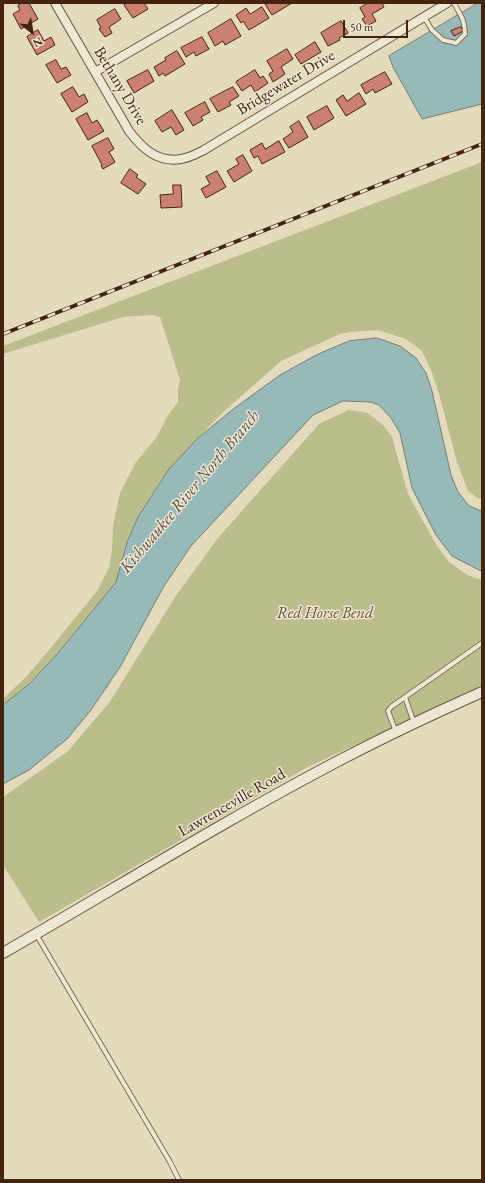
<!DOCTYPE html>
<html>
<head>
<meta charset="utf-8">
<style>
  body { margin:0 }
  #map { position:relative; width:485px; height:1183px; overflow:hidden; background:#e4dbbd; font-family:"EB Garamond",serif }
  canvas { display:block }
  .frame { position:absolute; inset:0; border:4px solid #452311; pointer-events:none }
  .north { position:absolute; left:12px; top:12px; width:40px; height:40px; -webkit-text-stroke:3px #ede8d4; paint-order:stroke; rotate:150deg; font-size:11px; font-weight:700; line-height:16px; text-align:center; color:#452311 }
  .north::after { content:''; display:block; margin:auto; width:14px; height:18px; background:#452311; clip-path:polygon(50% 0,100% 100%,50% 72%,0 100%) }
  .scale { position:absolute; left:343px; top:20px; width:65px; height:18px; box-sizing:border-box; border:2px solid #452311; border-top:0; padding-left:5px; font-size:12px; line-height:14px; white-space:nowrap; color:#452311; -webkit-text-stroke:3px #ede8d4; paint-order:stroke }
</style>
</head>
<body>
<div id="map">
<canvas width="485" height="1183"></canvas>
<div class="frame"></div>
<div class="north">N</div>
<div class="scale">50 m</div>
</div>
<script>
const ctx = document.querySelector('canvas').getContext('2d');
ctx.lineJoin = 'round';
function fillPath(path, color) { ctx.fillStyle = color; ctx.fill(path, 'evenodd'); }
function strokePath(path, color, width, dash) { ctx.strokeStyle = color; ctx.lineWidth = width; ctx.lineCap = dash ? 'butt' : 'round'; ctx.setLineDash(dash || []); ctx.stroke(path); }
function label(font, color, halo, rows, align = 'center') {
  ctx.font = font + ' "EB Garamond",serif'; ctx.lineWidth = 3; ctx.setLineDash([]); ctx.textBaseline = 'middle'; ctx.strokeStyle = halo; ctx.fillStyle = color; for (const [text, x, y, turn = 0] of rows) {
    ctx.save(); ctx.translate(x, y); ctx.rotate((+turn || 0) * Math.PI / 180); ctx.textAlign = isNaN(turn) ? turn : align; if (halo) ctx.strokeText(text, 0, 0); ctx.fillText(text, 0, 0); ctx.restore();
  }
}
fillPath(new Path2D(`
  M482,162V498L479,499L468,491L457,462L439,394L431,370L422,351L406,339L378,330L350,332L340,334L281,361L222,413L199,437L162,479L138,517L126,543L116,582L59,652L28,684L3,705V699L27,676L49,650L97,591L109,568L112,550L113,525L120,493L136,462L156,438L168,415L178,402V389L180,380L160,317L152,315L123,317L3,354V346Z
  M348,410L368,413L383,425L392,437L408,494L437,546L449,562L467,575L482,580V685L306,768L39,922L3,865V797L67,752L109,703L175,597L218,538L319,424Z`), '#bcbd8c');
const water = new Path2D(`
  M478,3H482V104L422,119L393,67L389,56Z
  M377,338L400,346L416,358L426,373L432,391L451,475L458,492L469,506L482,511V571L479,570L452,556L436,535L412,488L400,433L391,418L379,405L371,402L343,401L313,415L191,546L164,586L120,667L91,710L67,739L29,770L3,784V705L29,684L59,652L116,582L127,542L138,517L169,469L198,438L232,410L280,375L318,354L349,341Z`);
fillPath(water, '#97b9b8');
strokePath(water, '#767d75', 1);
const building = new Path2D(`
  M22,3H29L38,19L21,29L13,14L20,10L18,6Z
  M127,3H144L148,9L133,18L124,5Z
  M266,3H292L272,15L265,4Z
  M368,3H382L384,7L372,14L376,21L367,26L362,19L365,17L360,8Z
  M262,7L269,18L249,30L243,21L241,23L236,15L246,8L250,14Z
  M115,9L121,19L109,27L112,33L105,37L99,29L101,28L97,20Z
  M231,19L241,36L225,45L223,41L215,46L208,33Z
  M341,21L348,33L339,38L340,40L328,46L321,33Z
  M461,27L463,31L454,36L451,31Z
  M38,30L44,41L51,37L55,45L37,55L27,37Z
  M202,37L209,49L196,56L194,52L186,57L181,48Z
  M315,42L321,52L301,64L295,55Z
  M287,49L293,59L281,67L285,74L273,82L269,74L273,71L267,61Z
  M177,51L185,64L165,76L163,73L159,76L154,67L166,60L165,58Z
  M56,60L61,69L66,67L71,75L57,83L46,65Z
  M148,70L154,81L134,93L127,81Z
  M255,70L260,78L263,76L268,83L255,92L251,85L242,91L236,82Z
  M385,72L392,84L375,93L373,89L366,94L361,85Z
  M73,87L79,97L84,94L88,102L72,112L61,94Z
  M233,87L239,96L229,102L231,105L218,112L210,99Z
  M359,93L366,104L346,116L336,100L343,95L347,101Z
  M205,102L210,112L201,117L203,120L193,126L185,113Z
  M327,106L334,118L314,130L307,117Z
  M172,110L184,130L176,135L171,127L162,132L155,121Z
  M87,113L92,123L97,120L104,131L88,140L76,119Z
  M299,121L308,137L289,148L283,139L293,132L290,127Z
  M108,138L114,149L109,152L115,162L103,169L101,166L102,165L92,146Z
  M279,141L285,152L262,164L258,156L254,158L250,150L262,143L265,149Z
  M243,155L252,171L234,182L227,171L239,164L236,159Z
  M130,169L138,175L136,177L146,184L138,194L121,183Z
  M217,171L226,187L206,198L201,189L210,184L206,177Z
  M173,185H181L182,207L161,208L160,195L173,194Z`);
fillPath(building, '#cc8170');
strokePath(building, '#452311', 1);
const service = new Path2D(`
  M424,17L432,30L443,40L456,43L465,34C465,19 460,15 454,3
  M405,697L414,723
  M396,732L388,711L391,707L482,643
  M36,934L170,1162L179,1180`);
const minor = new Path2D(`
  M55,3L129,131C142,148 157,163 181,159C189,158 196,154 204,150L447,3
  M95,72L214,3`);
const tertiary = new Path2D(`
  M3,953C116,888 227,819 342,759C388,735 435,713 482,692`);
strokePath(service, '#6d513c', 5.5);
strokePath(minor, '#6d513c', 10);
strokePath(tertiary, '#6d513c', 12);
strokePath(service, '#ede8d4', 4);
strokePath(minor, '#ede8d4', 8);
strokePath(tertiary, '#ede8d4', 10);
const rail = new Path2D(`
  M3,334L482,144`);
strokePath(rail, '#452311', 4);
strokePath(rail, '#ede8d4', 2.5, [8]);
label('16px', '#452311', '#ede8d4', [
  ["Bridgewater Drive",286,83,-31],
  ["Bethany Drive",120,86,59],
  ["Lawrenceville Road",232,803,-30]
]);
label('italic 16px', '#634a30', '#ede8d4', [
  ["Red Horse Bend",325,614]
]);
label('italic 17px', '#5a483b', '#ede8d4', [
  ["Kishwaukee River North Branch",190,492,-50]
]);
</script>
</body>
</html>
